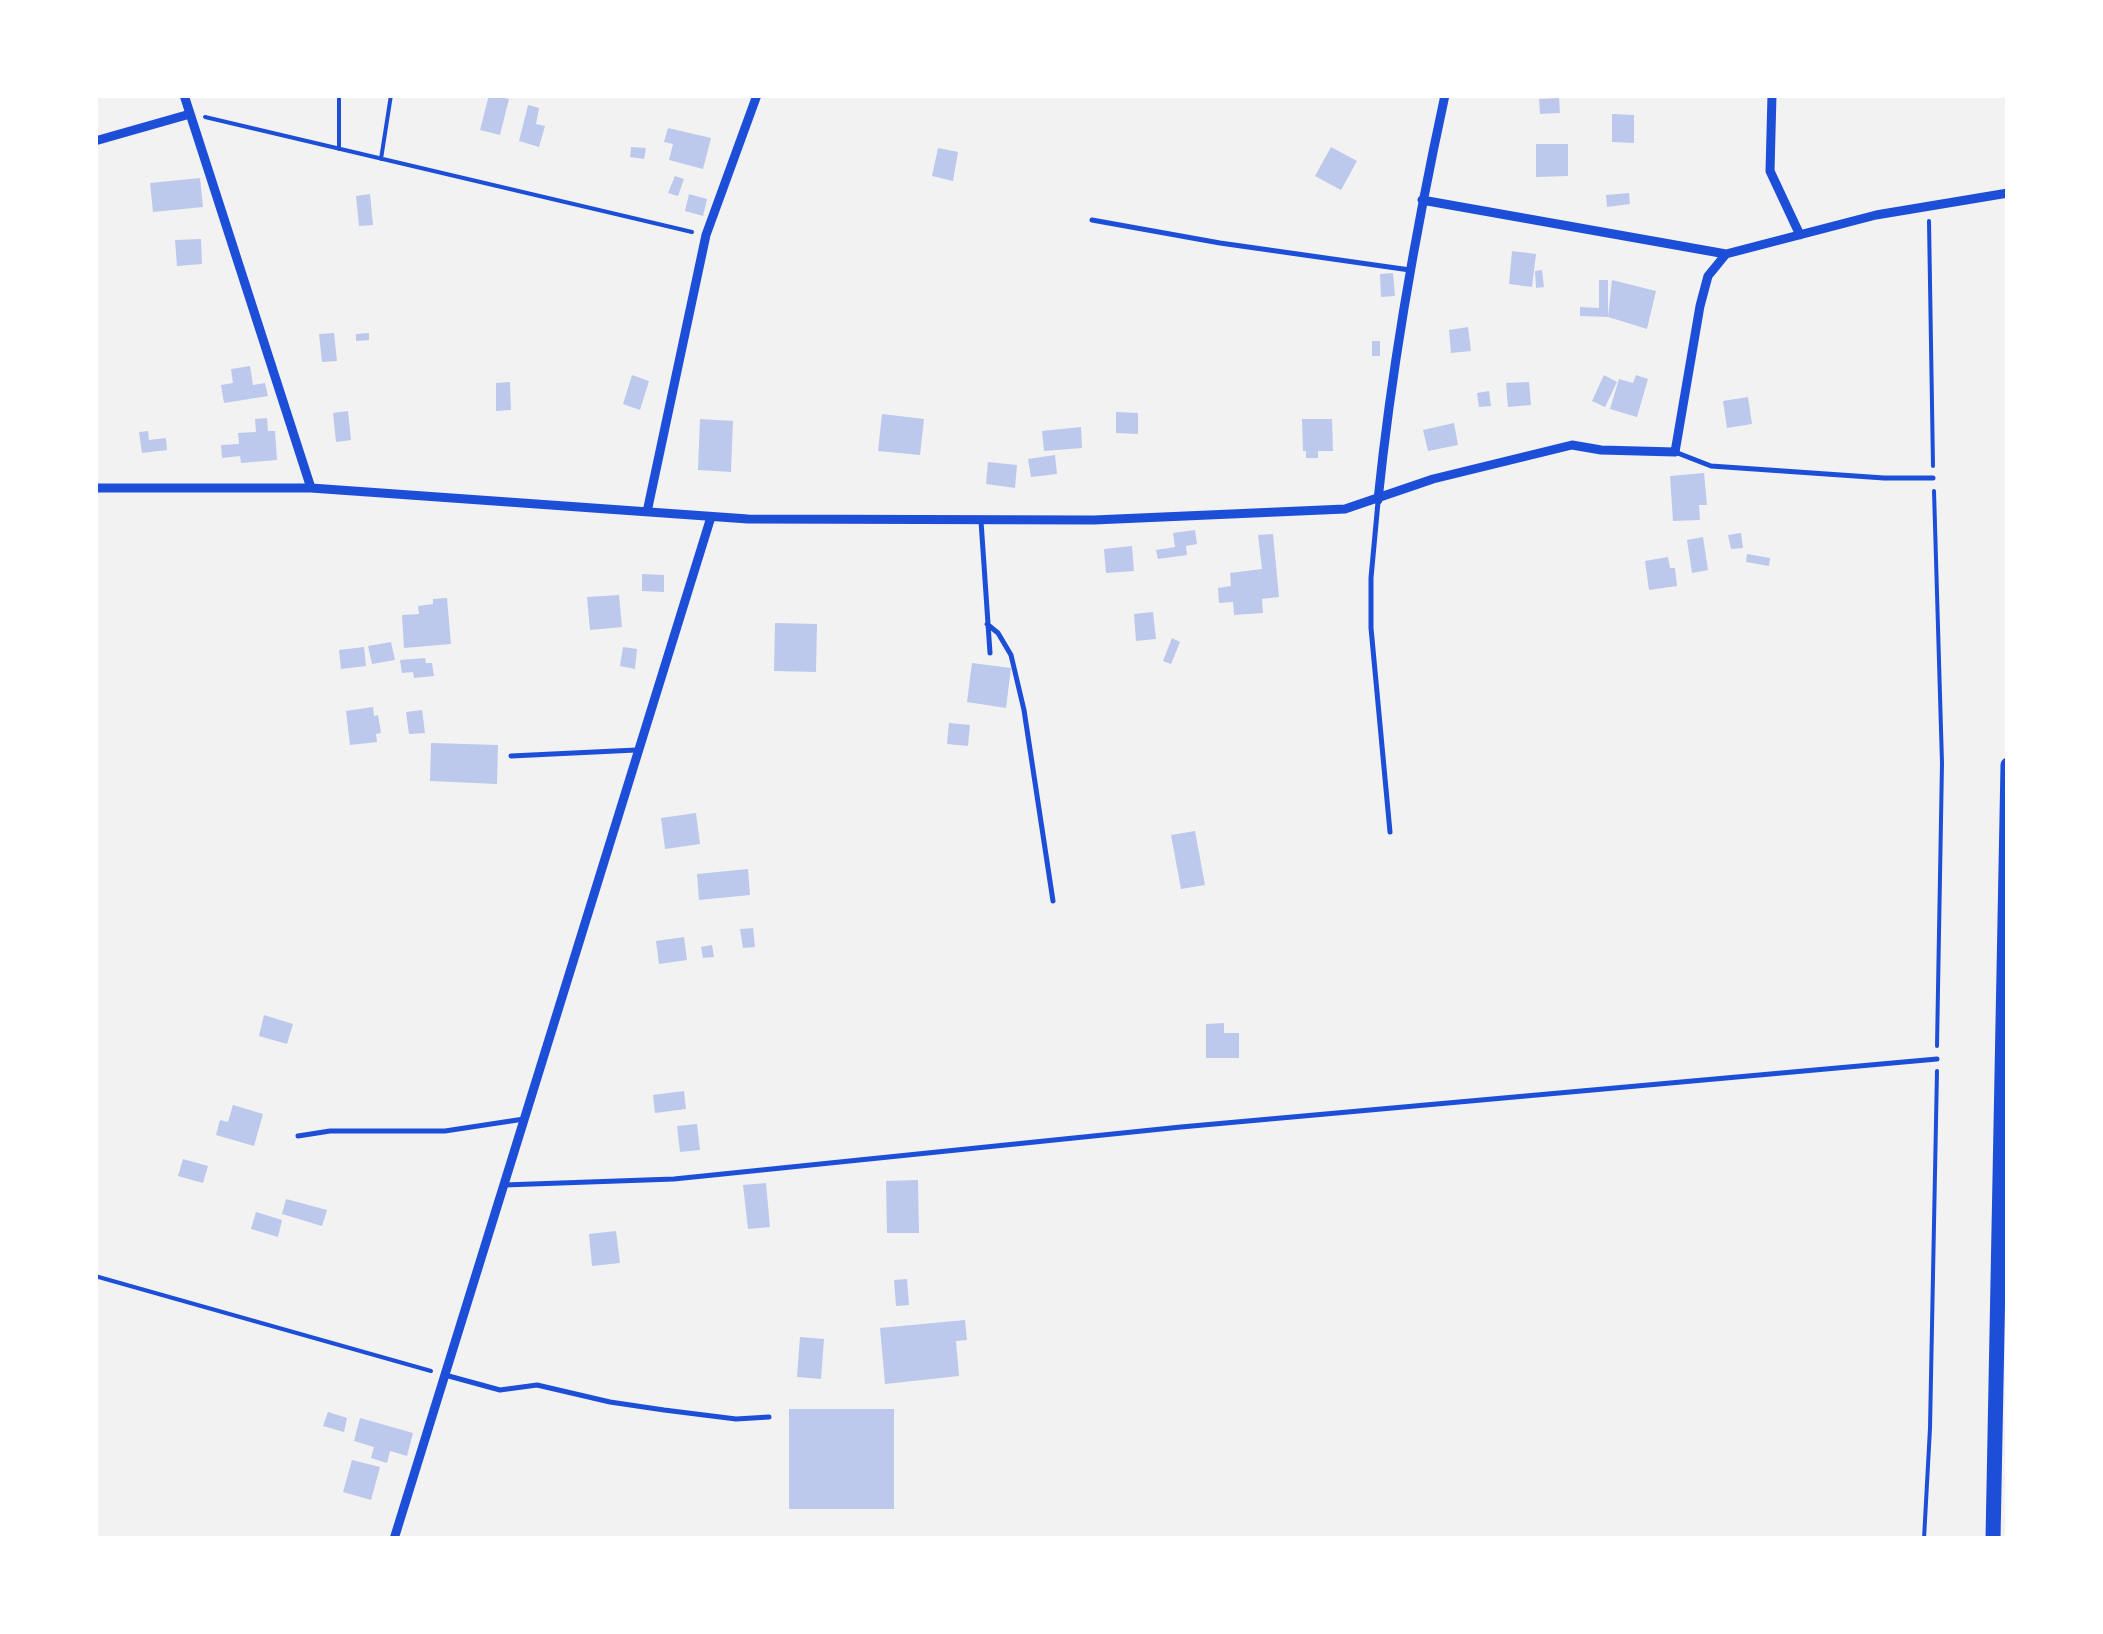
<!DOCTYPE html>
<html>
<head>
<meta charset="utf-8">
<style>
  body { margin:0 }
  #map { position:relative; width:2103px; height:1634px; overflow:hidden; background:#f2f2f2; font-family:"Exo 2",sans-serif }
  canvas { display:block }
  .frame { position:absolute; inset:0; border:98px solid #fff; pointer-events:none }
</style>
</head>
<body>
<div id="map">
<canvas width="2103" height="1634"></canvas>
<div class="frame"></div>
</div>
<script>
const ctx = document.querySelector('canvas').getContext('2d');
ctx.lineJoin = 'round';
function fillPath(path, color) { ctx.fillStyle = color; ctx.fill(path, 'evenodd'); }
function strokePath(path, color, width, dash) { ctx.strokeStyle = color; ctx.lineWidth = width; ctx.lineCap = dash ? 'butt' : 'round'; ctx.setLineDash(dash || []); ctx.stroke(path); }
fillPath(new Path2D(`
  M489,95L509,99L500,135L480,130Z
  M1559,98L1560,113L1540,114L1539,99Z
  M528,105L539,108L536,124L545,126L539,147L519,141Z
  M1612,114L1634,115V143L1612,142Z
  M668,128L711,138L703,169L669,160L673,144L664,142Z
  M1536,144H1568V176L1536,177Z
  M631,147L646,148L644,159L630,157Z
  M1331,147L1357,161L1341,190L1315,176Z
  M938,148L958,152L953,181L932,176Z
  M675,176L684,179L678,196L668,193Z
  M200,178L203,207L153,212L150,183Z
  M1629,193L1630,204L1607,207L1606,195Z
  M370,194L373,225L359,226L356,196Z
  M689,194L707,199L703,216L685,211Z
  M201,239L202,264L177,266L175,240Z
  M1512,251L1536,254L1532,287L1509,284Z
  M1542,270L1544,287L1536,288L1535,271Z
  M1393,273L1395,296L1381,297L1380,274Z
  M1599,280H1608V317L1580,316V307L1599,308Z
  M1612,280L1656,291L1647,329L1608,317Z
  M1468,327L1471,351L1451,353L1449,330Z
  M334,333L337,361L322,362L319,334Z
  M369,333V340L356,341V334Z
  M1372,341H1380V356H1372Z
  M250,366L253,385L265,383L268,396L224,403L221,385L233,383L231,369Z
  M632,375L649,381L640,410L623,404Z
  M1604,375L1617,382L1605,407L1592,401Z
  M1636,375L1648,379L1637,417L1610,409L1619,379L1633,383Z
  M510,382L511,410L496,411V383Z
  M1529,382L1531,405L1508,407L1506,383Z
  M1489,391L1491,406L1479,407L1477,393Z
  M1748,397L1752,424L1727,428L1723,401Z
  M348,411L351,440L336,442L333,413Z
  M1116,412L1138,413V434L1116,433Z
  M882,414L924,419L920,455L878,451Z
  M267,418L268,431H275L277,460L241,463L240,456L222,458L221,445L239,444L238,433L256,432L255,419Z
  M700,419L733,421L731,472L698,470Z
  M1302,419H1332L1333,451H1318V458H1306V451H1303Z
  M1454,423L1458,445L1428,451L1423,430Z
  M1081,427L1082,448L1044,451L1042,431Z
  M148,431L149,440L166,438L167,450L142,453L139,432Z
  M1055,455L1057,474L1031,477L1028,459Z
  M988,462L1017,465L1015,488L986,484Z
  M1704,473L1707,505H1699L1700,520L1673,521L1670,476Z
  M1195,530L1197,544L1186,546L1187,555L1158,559L1156,550L1175,547L1173,533Z
  M1741,533L1743,548L1731,549L1728,535Z
  M1273,534L1279,597L1262,599L1263,613L1234,615L1233,602L1219,603L1218,588L1231,586L1230,573L1262,569L1258,535Z
  M1703,537L1708,570L1692,573L1687,540Z
  M1132,546L1134,571L1106,573L1104,549Z
  M1747,554L1770,558L1769,566L1746,562Z
  M1668,557L1670,568H1675L1677,586L1649,590L1645,561Z
  M642,574L664,575V592L642,591Z
  M619,595L622,627L590,630L587,597Z
  M447,598L451,644L404,648L402,615L419,614L418,606L433,604V599Z
  M1153,612L1156,639L1136,641L1134,614Z
  M775,623L817,624L816,672L774,671Z
  M1172,638L1180,642L1171,664L1163,661Z
  M391,642L395,660L372,664L368,646Z
  M364,647L366,666L341,669L339,650Z
  M623,647L637,649L635,669L620,666Z
  M425,658L426,663H432L434,676L414,678L413,672L402,673L400,660Z
  M972,663L1011,668L1006,708L967,702Z
  M373,707L374,716L378,715L381,733L376,734L377,742L350,745L346,711Z
  M422,710L425,733L409,734L406,712Z
  M949,723L970,725L968,746L947,744Z
  M431,743L498,745L497,784L430,781Z
  M696,813L700,844L665,849L661,818Z
  M1195,831L1205,885L1181,889L1171,835Z
  M748,869L750,895L699,900L697,874Z
  M753,928L755,947L743,948L740,929Z
  M684,937L687,960L659,964L656,941Z
  M712,945L714,957L703,958L701,947Z
  M264,1015L293,1024L287,1044L259,1036Z
  M1224,1023V1033H1239V1058H1206V1024Z
  M684,1091L686,1109L655,1113L653,1095Z
  M233,1105L263,1114L254,1146L216,1135L220,1120L228,1122Z
  M697,1124L700,1150L680,1152L677,1126Z
  M183,1159L208,1166L203,1183L178,1176Z
  M918,1180L919,1233H887L886,1181Z
  M766,1183L770,1227L748,1229L743,1185Z
  M286,1199L327,1210L322,1226L282,1214Z
  M256,1212L282,1220L278,1237L251,1229Z
  M616,1231L620,1263L592,1266L589,1234Z
  M907,1279L909,1305L896,1306L894,1280Z
  M965,1320L967,1340L956,1341L959,1376L885,1384L880,1328Z
  M800,1337L824,1339L821,1379L797,1377Z
  M789,1409H894V1509H789Z
  M328,1412L347,1418L344,1432L323,1426Z
  M360,1418L413,1433L407,1456L390,1451L387,1463L371,1458L374,1447L354,1441Z
  M352,1460L380,1467L371,1500L343,1492Z`), '#bdc9ec');
strokePath(new Path2D(`
  M205,117L692,232
  M339,149V95
  M381,159L391,95
  M1929,221L1933,466
  M1934,491L1942,763L1937,1046
  M95,1276L431,1371
  M1924,1539L1930,1428L1937,1071`), '#1d4ed8', 4);
strokePath(new Path2D(`
  M1092,220L1220,243L1410,270
  M1675,452L1711,466L1884,478H1933
  M1378,502L1371,578V628L1390,832
  M981,521L990,653
  M987,624L998,633L1011,655L1024,710L1053,901
  M511,756L636,750
  M298,1136L330,1131H445L524,1119
  M504,1185L674,1179L1181,1127L1937,1059
  M445,1375L500,1390L537,1385L610,1402L664,1410L736,1419L769,1417`), '#1d4ed8', 5);
strokePath(new Path2D(`
  M184,95L311,488
  M1772,95L1770,171L1800,235
  M95,141L190,114
  M1422,200L1726,254L1876,215L2008,193
  M95,488H311L748,519L1094,520L1345,509L1433,479L1572,445L1601,450L1675,452L1700,306L1708,276L1726,254
  M1378,500C1392,363 1416,229 1445,95
  M647,512L706,235L757,95
  M394,1539L711,517`), '#1d4ed8', 9);
strokePath(new Path2D(`
  M1993,1539L2008,765`), '#1d4ed8', 15);
</script>
</body>
</html>
